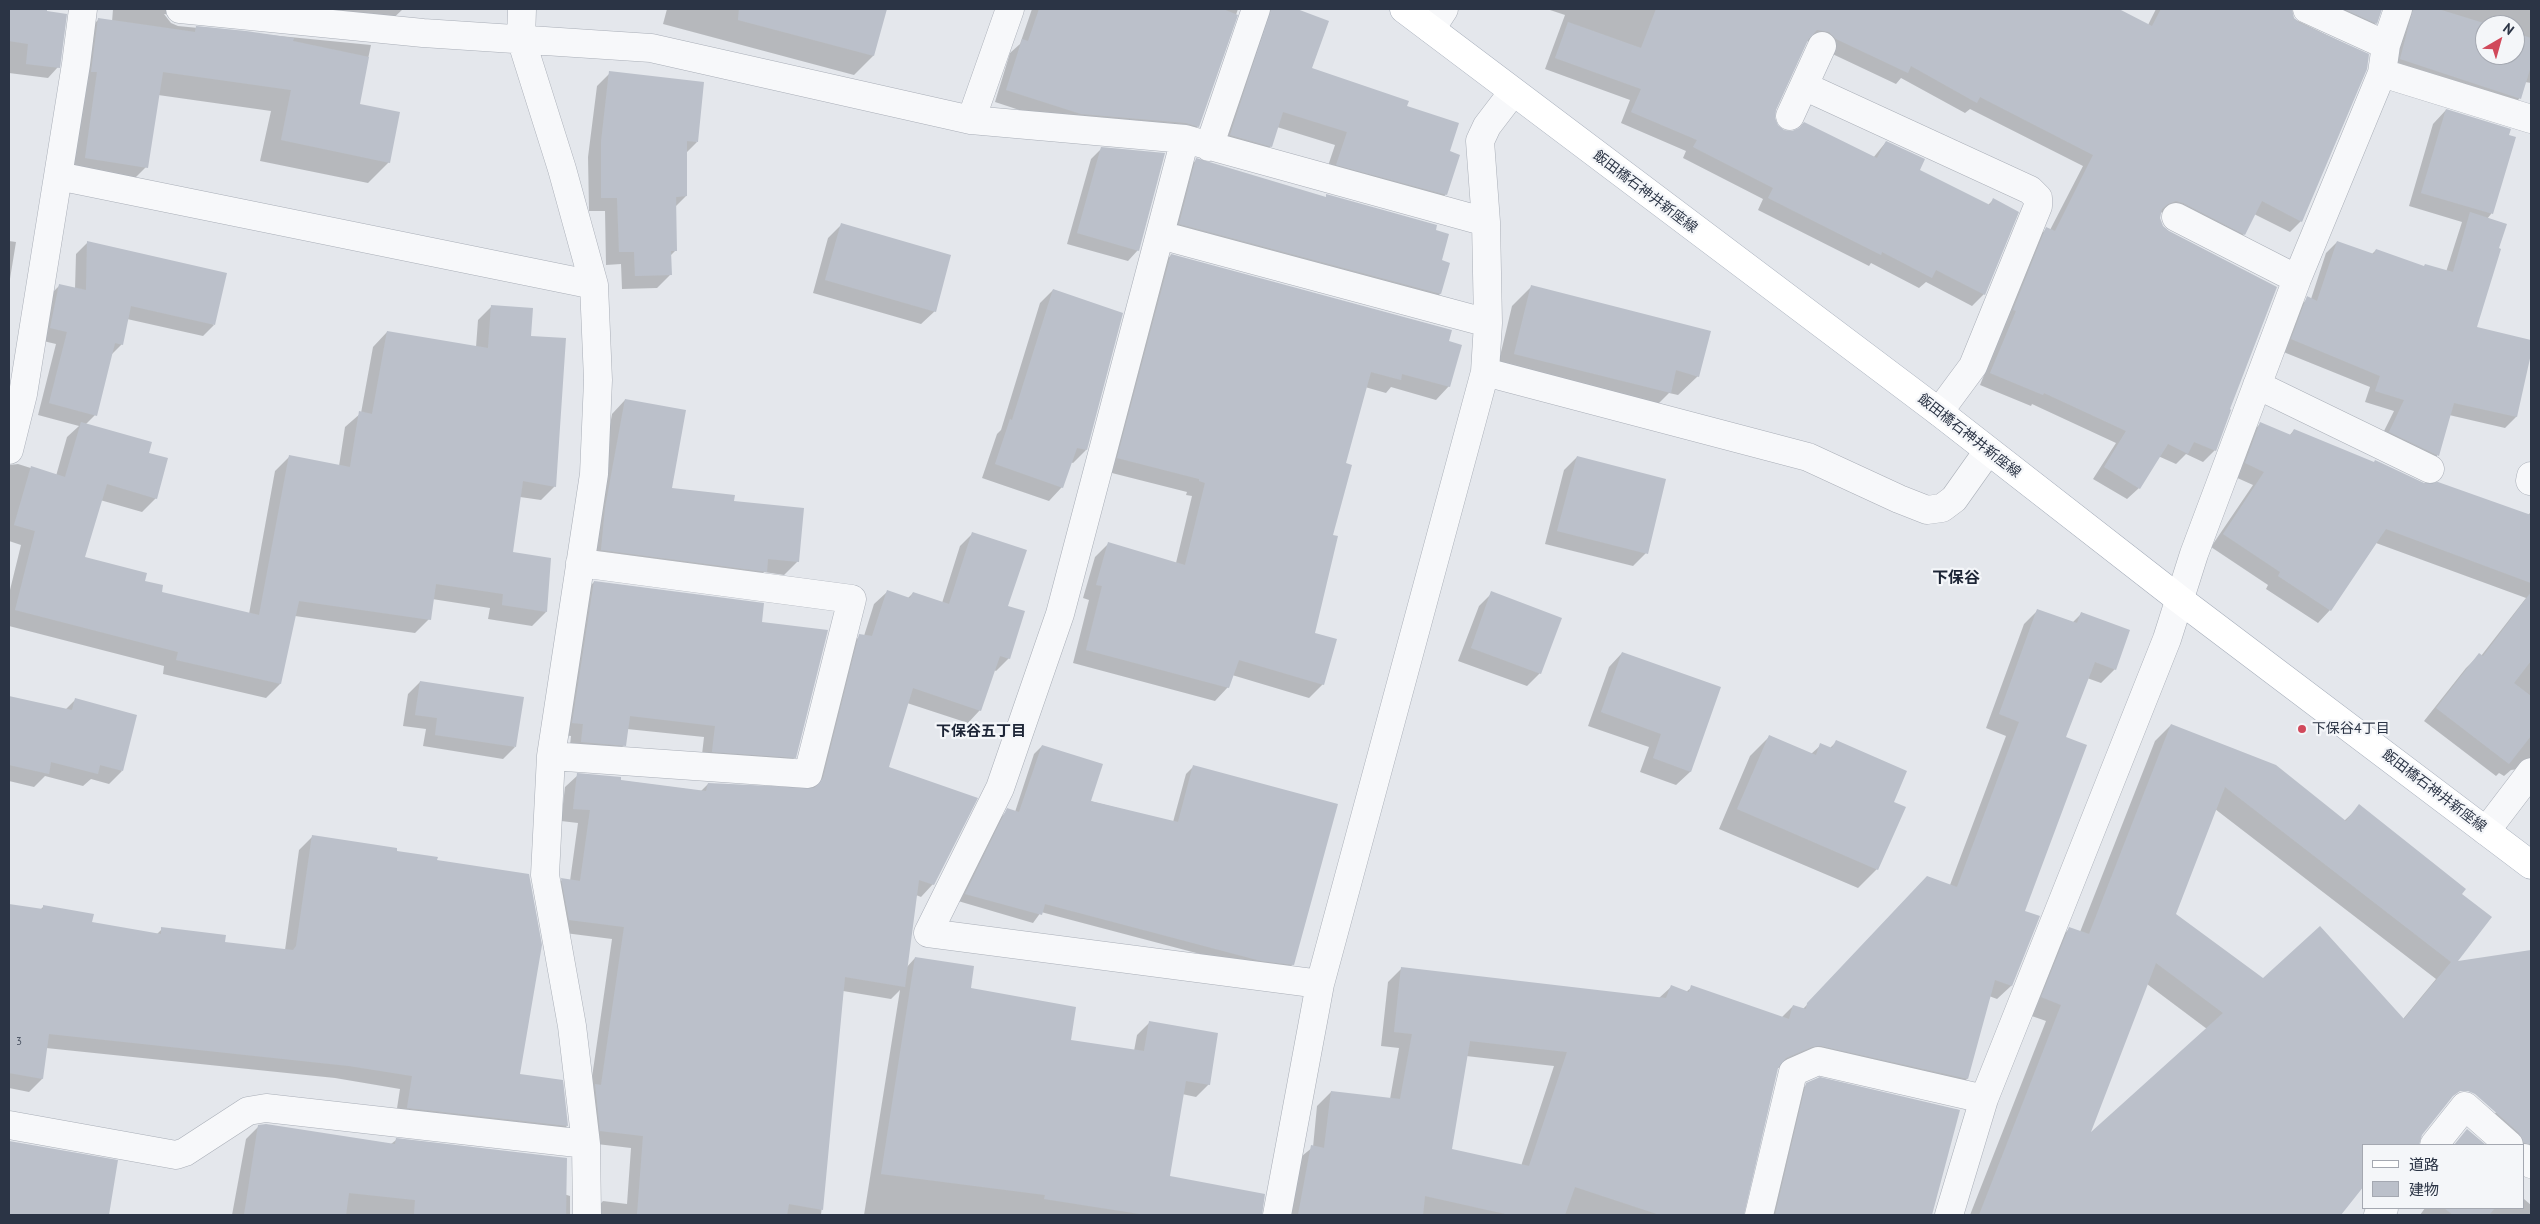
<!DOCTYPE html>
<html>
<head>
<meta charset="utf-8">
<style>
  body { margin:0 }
  #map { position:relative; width:2540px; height:1224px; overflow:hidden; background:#e4e7ec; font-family:"PT Sans","Noto Sans JP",sans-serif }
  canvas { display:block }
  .frame { position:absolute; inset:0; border:10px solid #2b3445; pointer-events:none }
  .legend { position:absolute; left:2362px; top:1144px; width:162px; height:65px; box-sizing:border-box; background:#f4f6f9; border:1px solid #a4a8b1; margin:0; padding:6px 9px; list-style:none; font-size:15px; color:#2b3445 }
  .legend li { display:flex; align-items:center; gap:10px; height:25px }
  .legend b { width:25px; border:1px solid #a4a8b1 }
  .north { position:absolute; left:2475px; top:15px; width:50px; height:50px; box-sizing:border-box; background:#f4f6f9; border:1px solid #a4a8b1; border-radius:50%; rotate:38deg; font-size:14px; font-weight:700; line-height:20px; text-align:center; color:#2b3445 }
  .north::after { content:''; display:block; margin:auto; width:18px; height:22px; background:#d1495b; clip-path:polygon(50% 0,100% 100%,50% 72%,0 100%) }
</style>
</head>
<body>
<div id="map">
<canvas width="2540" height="1224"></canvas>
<div class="frame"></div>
<ul class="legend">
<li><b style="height:6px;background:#fff"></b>道路</li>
<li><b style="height:14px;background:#bbc0ca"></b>建物</li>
</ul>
<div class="north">N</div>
</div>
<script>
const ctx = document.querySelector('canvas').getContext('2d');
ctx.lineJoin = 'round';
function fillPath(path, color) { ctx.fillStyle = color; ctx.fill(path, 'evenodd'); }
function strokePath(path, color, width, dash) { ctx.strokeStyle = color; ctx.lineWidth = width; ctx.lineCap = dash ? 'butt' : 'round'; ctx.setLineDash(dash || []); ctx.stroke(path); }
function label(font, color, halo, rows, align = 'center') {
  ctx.font = font + ' "PT Sans","Noto Sans JP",sans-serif'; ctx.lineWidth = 4.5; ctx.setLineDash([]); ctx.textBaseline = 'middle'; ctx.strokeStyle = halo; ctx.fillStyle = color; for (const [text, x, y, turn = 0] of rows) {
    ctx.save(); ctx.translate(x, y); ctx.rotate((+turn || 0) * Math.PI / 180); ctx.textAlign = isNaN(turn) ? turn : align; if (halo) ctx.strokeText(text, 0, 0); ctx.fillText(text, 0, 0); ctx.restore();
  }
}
fillPath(new Path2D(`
  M9,9H46L58,67L48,78L9,73Z
  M113,9H403L385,26L356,33L164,14L171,23L178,26L371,45L358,105L389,162L368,183L260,161L271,111L158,95L146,167L125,188L65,179L77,41L98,20L112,22Z
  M667,9H886L873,56L854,75L663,24Z
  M1032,9H1238L1198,126L1186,138L1068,126L995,102L1010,53L1020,44Z
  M1257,9H1293L1328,22L1311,69L1405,107L1448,152L1446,194L1433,208L1324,178L1335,145L1277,127L1271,146L1257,159L1217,148Z
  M1547,9H2116L2148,25L2156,9H2218L2250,25L2273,20L2278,9H2290L2294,19L2368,55L2301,221L2290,232L2254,214L2244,234L2233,246L2163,212L2160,213L2159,218L2228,409L2215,450L2203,462L2186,454L2176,464L2158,456L2139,488L2127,499L2093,479L2116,443L2032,404L2031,406L1980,385L2005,323L2002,321L2035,240L2047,228L2050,230L2083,166L1970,109L1965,113L1901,78L1896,84L1824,50L1816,43L1806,41L1774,110L1773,118L1776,125L1783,131L1873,158L1886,142L1918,170L1988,205L1993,200L2017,213L1984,294L1972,306L1926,282L1919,288L1871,263L1869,266L1758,210L1763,199L1683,158L1686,151L1621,123L1630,100L1545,69L1565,15Z
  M2308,9H2381L2376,23L2364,34Z
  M2396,9H2531V83L2525,82L2519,99L2508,110L2389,71ZM2485,25H2515V55H2485Z
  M610,73L697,142L686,153V196L675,207L676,250L670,256V275L657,288L622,289L621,264L606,265L605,211H589L588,157L597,86Z
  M2446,110L2514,138L2491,214L2487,219L2476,328L2531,341V349L2516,417L2505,428L2449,415L2437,456L2427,467L2378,443L2394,411L2365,402L2370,387L2281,351L2297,309L2308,298L2311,299L2326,253L2337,242L2372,254L2376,250L2424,267L2446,272L2462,222L2409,206L2433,124Z
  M1101,149L1138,250L1128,261L1067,244L1091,159Z
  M1196,160L1325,198L1327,196L1434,231L1440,261V294L1428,306L1167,236L1184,172Z
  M841,225L935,311L921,324L813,293L828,238Z
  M9,241L16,242L9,285Z
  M88,242L214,325L203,336L127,319L122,344L111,355L95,415L86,424L148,454L156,498L142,512L100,500L83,558L144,582L160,593L249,614L275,471L289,457L339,466L345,427L361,413L373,347L387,332L476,347L478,320L492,306L530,337L555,486L541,500L520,497L511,553L546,612L532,626L488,619L490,608L432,599L429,619L415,633L295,616L280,684L266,698L163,674L164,666L9,626V594L21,545L9,541V465L18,464L56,476L67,437L79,426L38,415L56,344L39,340L48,297L60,285L75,289L76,254Z
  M1171,255L1448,342L1449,386L1436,400L1391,387L1386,393L1365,387L1344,464L1314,634L1323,684L1309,698L1232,675L1228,687L1215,701L1073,663L1089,600L1083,598L1095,557L1108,544L1176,563L1192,496L1186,495L1187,492L1104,471L1158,269Z
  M1532,286L1698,376L1678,395L1669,393L1650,412L1496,373L1512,306Z
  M1053,290L1086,450L1073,463L1070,462L1062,487L1049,501L982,478L997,434L1001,430L1040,303Z
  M625,400L671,490L733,502L798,561L784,575L764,572L752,585L588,563L593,522L612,414Z
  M2260,424L2289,436L2294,430L2423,484L2528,515L2531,512V777L2519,769L2511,770L2504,776L2499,773L2496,776L2424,721L2466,668L2479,655L2481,656L2526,598L2376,543L2330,610L2318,623L2266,589L2268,585L2211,547L2253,485L2233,476L2248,436Z
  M1577,457L1646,553L1633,566L1545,544L1564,470Z
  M973,533L1006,607L1009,658L996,671L994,670L980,710L968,723L907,703L887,768L933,884L921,897L916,895L906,968L915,958L969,989L1070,1041L1134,1051L1137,1035L1149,1023L1209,1084L1196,1097L1182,1094L1168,1177L1234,1189L1229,1215H864L900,990L891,999L843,991L821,1215H590L603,1201L627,1204L631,1148L588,1143L590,1091L612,939L557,932L549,892L562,880L570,881L578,823L561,821L565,787L578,775L701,791L708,784L812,789L847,648L860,636H864L874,604L887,592L908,598L913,593L942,603L960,546Z
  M594,582L760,623L795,757L783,769L701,763L704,737L627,729L624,745L612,757L569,754L571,736L561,735L582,594Z
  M1492,593L1540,673L1527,686L1458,661L1479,606Z
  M2038,610L2072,623L2082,613L2115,669L2101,683L2087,678L2064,738L2024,912L2038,917L2011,986L1997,999L1989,996L1967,1079L1953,1092L1797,1060L1776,1069L1743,1215H1366L1352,1213L1351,1215H1286L1297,1160L1313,1147L1317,1106L1331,1092L1390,1099L1399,1048L1381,1046L1388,982L1402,968L1659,998L1671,987L1686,992L1692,987L1781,1018L1793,1006L1803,1009L1914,891L1950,885L2006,736L1986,728L2024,624ZM1466,1056L1554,1066L1521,1166L1450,1150Z
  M1622,653L1719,688L1690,772L1676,785L1640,772L1649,747L1588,726L1609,667Z
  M420,682L515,747L503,759L423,746L426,729L403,726L408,694Z
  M9,698L65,710L76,699L122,771L109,784L91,779L83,786L45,776L34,787L9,781Z
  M2171,725L2344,821L2360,806L2460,894L2455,963L2531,951V1174L2482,1131L2512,1091L2474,1061L2401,1145H2364V1184L2339,1215H1970L2046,1021L2026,1014L2053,945L2070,928L2080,932L2155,741ZM2215,809L2436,979L2403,1019L2263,979L2174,914ZM2147,984L2207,1029L2088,1137Z
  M1770,736L1811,754L1821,745L1829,749L1836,742L1893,803L1877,869L1858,888L1719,829L1750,756Z
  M1042,746L1090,801L1173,822L1186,774L1194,766L1293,964L1285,972L1253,968L1041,912L1033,923L958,901L1000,818L1008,810L1015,812L1034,754Z
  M312,837L436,861L519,1075L567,1126L554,1139L395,1121L400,1089L335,1078L46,1048L42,1079L29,1092L9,1088V906L40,910L44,906L91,923L156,935L162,929L224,943L285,950L299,850Z
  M1807,1084L1959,1110L1931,1215H1765L1793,1098Z
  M266,1125L391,1144L396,1140L570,1196V1215H232L246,1139L259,1126Z
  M9,1142L116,1161L108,1215H15L16,1205L9,1204Z
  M2524,1199L2531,1205V1215H2420L2425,1208H2524Z`), '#0003');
fillPath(new Path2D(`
  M9,9H47V11L67,14L60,68L26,64L28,44L9,41Z
  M739,9H887L874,56L738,20Z
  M1039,9H1223L1238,15L1199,127L1186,123L1081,114L1006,90L1022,39L1028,41Z
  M1271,9H1297L1329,21L1312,68L1409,101L1407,106L1459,123L1450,151L1460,155L1447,195L1336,165L1347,132L1283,112L1272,147L1230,135Z
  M1656,9H2119L2152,26L2161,9H2292L2294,18L2300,23L2369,54L2367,69L2302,222L2262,201L2245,235L2183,203L2176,201L2168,204L2162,209L2160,218L2163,226L2169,231L2277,287L2230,409L2231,410L2216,451L2194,442L2188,454L2168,444L2140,489L2104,467L2126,431L2044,393L2043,395L1990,373L2016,311L2013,310L2046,227L2055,231L2093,155L1980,97L1977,103L1911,66L1908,73L1836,39L1829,32L1817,30L1808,40L1776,110L1775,118L1778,125L1784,130L1792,131L1799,128L1804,122L1877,158L1886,141L1925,159L1920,170L1990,205L1993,198L2019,212L1985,295L1936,270L1932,278L1882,252L1881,255L1768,198L1773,188L1693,147L1697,140L1631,112L1641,89L1555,58L1568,22L1641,48Z
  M2344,9H2382L2377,24Z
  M2413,9H2438L2490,25H2485V55H2515V33L2531,38V66L2521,99L2400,59Z
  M98,18L195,32L196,26L246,31L294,38L293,41L369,57L360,104L400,112L390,163L281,140L291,90L163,72L148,168L85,158L97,72H91Z
  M609,71L704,82L698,142L687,141V196L676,197L677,251H671L672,275L635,276L634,252H619L617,198H601V142Z
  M2446,109L2511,129L2509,135L2516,137L2493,214L2421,193Z
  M1101,147L1165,153L1139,251L1077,233Z
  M1196,158L1326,197V194L1437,225L1436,230L1449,234L1442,260L1450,263L1441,294L1179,224Z
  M2470,212L2507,224L2499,248L2501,249L2477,327L2531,340V354L2517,417L2454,403L2439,456L2389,432L2404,400L2375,391L2380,376L2291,339L2307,296L2317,301L2337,241L2374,254L2376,249L2424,266L2425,264L2453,272Z
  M841,223L951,255L936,312L825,280Z
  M87,241L227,273L215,325L131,306L123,345L115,343L97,416L49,403L67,332L50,328L59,284L86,290Z
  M1171,254L1452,330L1449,341L1462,345L1450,387L1402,374L1401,380L1371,372L1346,463L1352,465L1333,535L1338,536L1315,633L1337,639L1324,685L1239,660L1229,688L1086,650L1102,586L1096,585L1108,542L1185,565L1205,483L1199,481V479L1117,458Z
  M1531,285L1711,331L1699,377L1676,370L1671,393L1514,354Z
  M1053,289L1123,313L1087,450L1077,448L1063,488L995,464L1010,419L1012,420Z
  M491,305L533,308L531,336L566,338L556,487L523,481L513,552L551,558L547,612L502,605L503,594L436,584L431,620L299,601L281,684L176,660L178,652L15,610L35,531L14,525L31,466L65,477L81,422L152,442L149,453L168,458L157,499L107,484L85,557L147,573L145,581L163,585L162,592L259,615L289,455L350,467L359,411L372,414L387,331L488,348Z
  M625,399L686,410L672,488L735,495L734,501L804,508L799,562L768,559L767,572L601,550L605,508Z
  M2260,422L2291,435L2294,429L2374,462L2375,460L2424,483L2438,482L2531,515V583L2386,529L2331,611L2278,576L2280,572L2223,534L2264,472L2245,463Z
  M1577,456L1666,479L1648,554L1557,531Z
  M972,532L1027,550L1008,606L1025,611L1010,659L1000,656L981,711L913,688L889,767L978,798L934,885L919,880L905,987L845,977L823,1210L789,1204L787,1215H637L643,1136L600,1131L595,1084L601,1085L624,927L569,920L561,878L580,881L590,810L573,809L577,773L621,777V780L706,791L708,783L814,788L823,778L859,634L872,636L887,590L910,598L913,592L949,604Z
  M594,581L764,603L762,622L828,630L796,758L712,752L715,726L630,716L626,746L581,742L583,724L572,723Z
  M1491,591L1562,618L1541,674L1471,648Z
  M2531,592V661L2514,683L2531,696V736L2509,764L2436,708L2479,653L2483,656Z
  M2037,609L2077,623L2081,612L2130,630L2116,670L2095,662L2066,737L2087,745L2025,911L2040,916L2012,986L1995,980L1968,1079L1821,1046L1812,1047L1786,1058L1778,1068L1744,1215H1660L1575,1187L1565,1215H1510L1425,1196L1423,1215H1298L1311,1145L1324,1148L1331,1091L1400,1099L1412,1034L1394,1032L1401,967L1666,998L1671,985L1689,992L1691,985L1789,1019L1793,1005L1806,1009L1807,1003L1927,876L1957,887L2019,722L1999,714ZM1470,1041L1567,1052L1529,1166L1452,1149Z
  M1622,652L1721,687L1691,772L1653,758L1661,734L1601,712Z
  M420,681L524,697L516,747L435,735L437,718L415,715Z
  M9,696L72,710L75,698L137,715L123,771L100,765L98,774L51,762L49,774L9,765Z
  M2171,724L2276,765L2346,821L2359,804L2466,889L2462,894L2492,917L2458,961L2531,950V1145L2524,1143L2519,1133L2475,1094L2468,1091H2460L2453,1096L2422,1135L2419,1145H2364V1186L2341,1215H1979L2061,1005L2041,997L2069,927L2089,934ZM2225,787L2451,962L2404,1019L2320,926L2263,978L2176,914ZM2156,963L2223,1013L2091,1132Z
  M1769,735L1816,755L1820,743L1832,748L1836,740L1907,771L1894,802L1906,807L1878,870L1737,809Z
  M1042,745L1103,764L1091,801L1178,822L1193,765L1338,804L1294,965L1261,961L1045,904L1042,915L965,894L1007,808L1019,812Z
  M312,835L397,848V851L438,857L437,860L529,874L542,945L520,1074L563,1080L568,1126L407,1108L412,1076L349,1066L49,1034L43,1079L9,1073V904L43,909V905L94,914L92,922L161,934V927L226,935L225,942L293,950L296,946Z
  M915,957L974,966L971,988L1076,1007L1071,1040L1144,1051L1149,1021L1218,1033L1210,1085L1186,1081L1170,1176L1265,1194L1262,1215H1146L1044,1199L1045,1195L881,1174Z
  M1820,1077L1960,1110L1932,1215H1775L1806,1083Z
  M266,1124L395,1144L396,1138L567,1158L566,1215H414L415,1200L349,1193L346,1215H244L258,1125Z
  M2467,1129L2486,1145H2454Z
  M9,1141L118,1160L109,1215H9Z
  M2444,1208H2495L2489,1215H2453Z`), '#bbc0ca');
const minor = new Path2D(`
  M180,9L423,33L651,48L971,120L1185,139L1486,222
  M522,9L521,39L562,169L594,285L598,380L594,474L551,756L545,875L572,1026L586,1144L587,1215
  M2307,9L2386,45
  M1431,29L1444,9
  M2382,73L2531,119
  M1804,86L2030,190L2038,198V206L1973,366L1939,412
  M1790,116L1822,46
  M971,120L1010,9
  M1185,139L1060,614L1000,788L928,933L1320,984
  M1209,147L1256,9
  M58,176L594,285
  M2176,217L2297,279
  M1160,235L1488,323
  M1485,372L1808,457L1899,499L1927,510L1942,508L1954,499L1988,451
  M2257,385L2430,469
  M9,450L23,394L76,64L83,9
  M2530,481L2531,476
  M551,756L808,774L852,599L580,563
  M2486,831L2531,772
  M9,1125L176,1155L185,1152L248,1111L266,1108L586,1144
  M2434,1145L2465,1106L2509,1145
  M2524,1158L2531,1164
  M1277,1215L1320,984L1485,372L1488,323L1486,222L1480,141L1487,126L1513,92
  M1759,1215L1793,1072L1818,1061L1984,1099
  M1949,1215L1984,1099L2167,639L2194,554L2297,279L2382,73L2386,45L2398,9
  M2378,1215L2384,1208`);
const major = new Path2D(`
  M1404,9L1939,412L2179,599L2531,865`);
strokePath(minor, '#a9aeb7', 29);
strokePath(major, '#a3abb8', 29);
strokePath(minor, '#f7f8fa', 28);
strokePath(major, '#fff', 28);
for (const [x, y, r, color] of [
  [2302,729,5,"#d1495b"]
]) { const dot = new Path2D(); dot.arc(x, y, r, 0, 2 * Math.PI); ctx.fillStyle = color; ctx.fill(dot); strokePath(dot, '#f4f6f9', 2); }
label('11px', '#4f5766', null, [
  ["3",19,1042]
]);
label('14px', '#2b3445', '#f4f6f9', [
  ["飯田橋石神井新座線",1645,192,37],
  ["飯田橋石神井新座線",1969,436,38],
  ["飯田橋石神井新座線",2434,791,37]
]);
label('14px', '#2b3445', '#f4f6f9', [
  ["下保谷4丁目",2312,729]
], 'left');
label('bold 15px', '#1d2536', '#f4f6f9', [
  ["下保谷五丁目",981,732]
]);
label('bold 16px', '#1d2536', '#f4f6f9', [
  ["下保谷",1956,578]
]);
</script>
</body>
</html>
